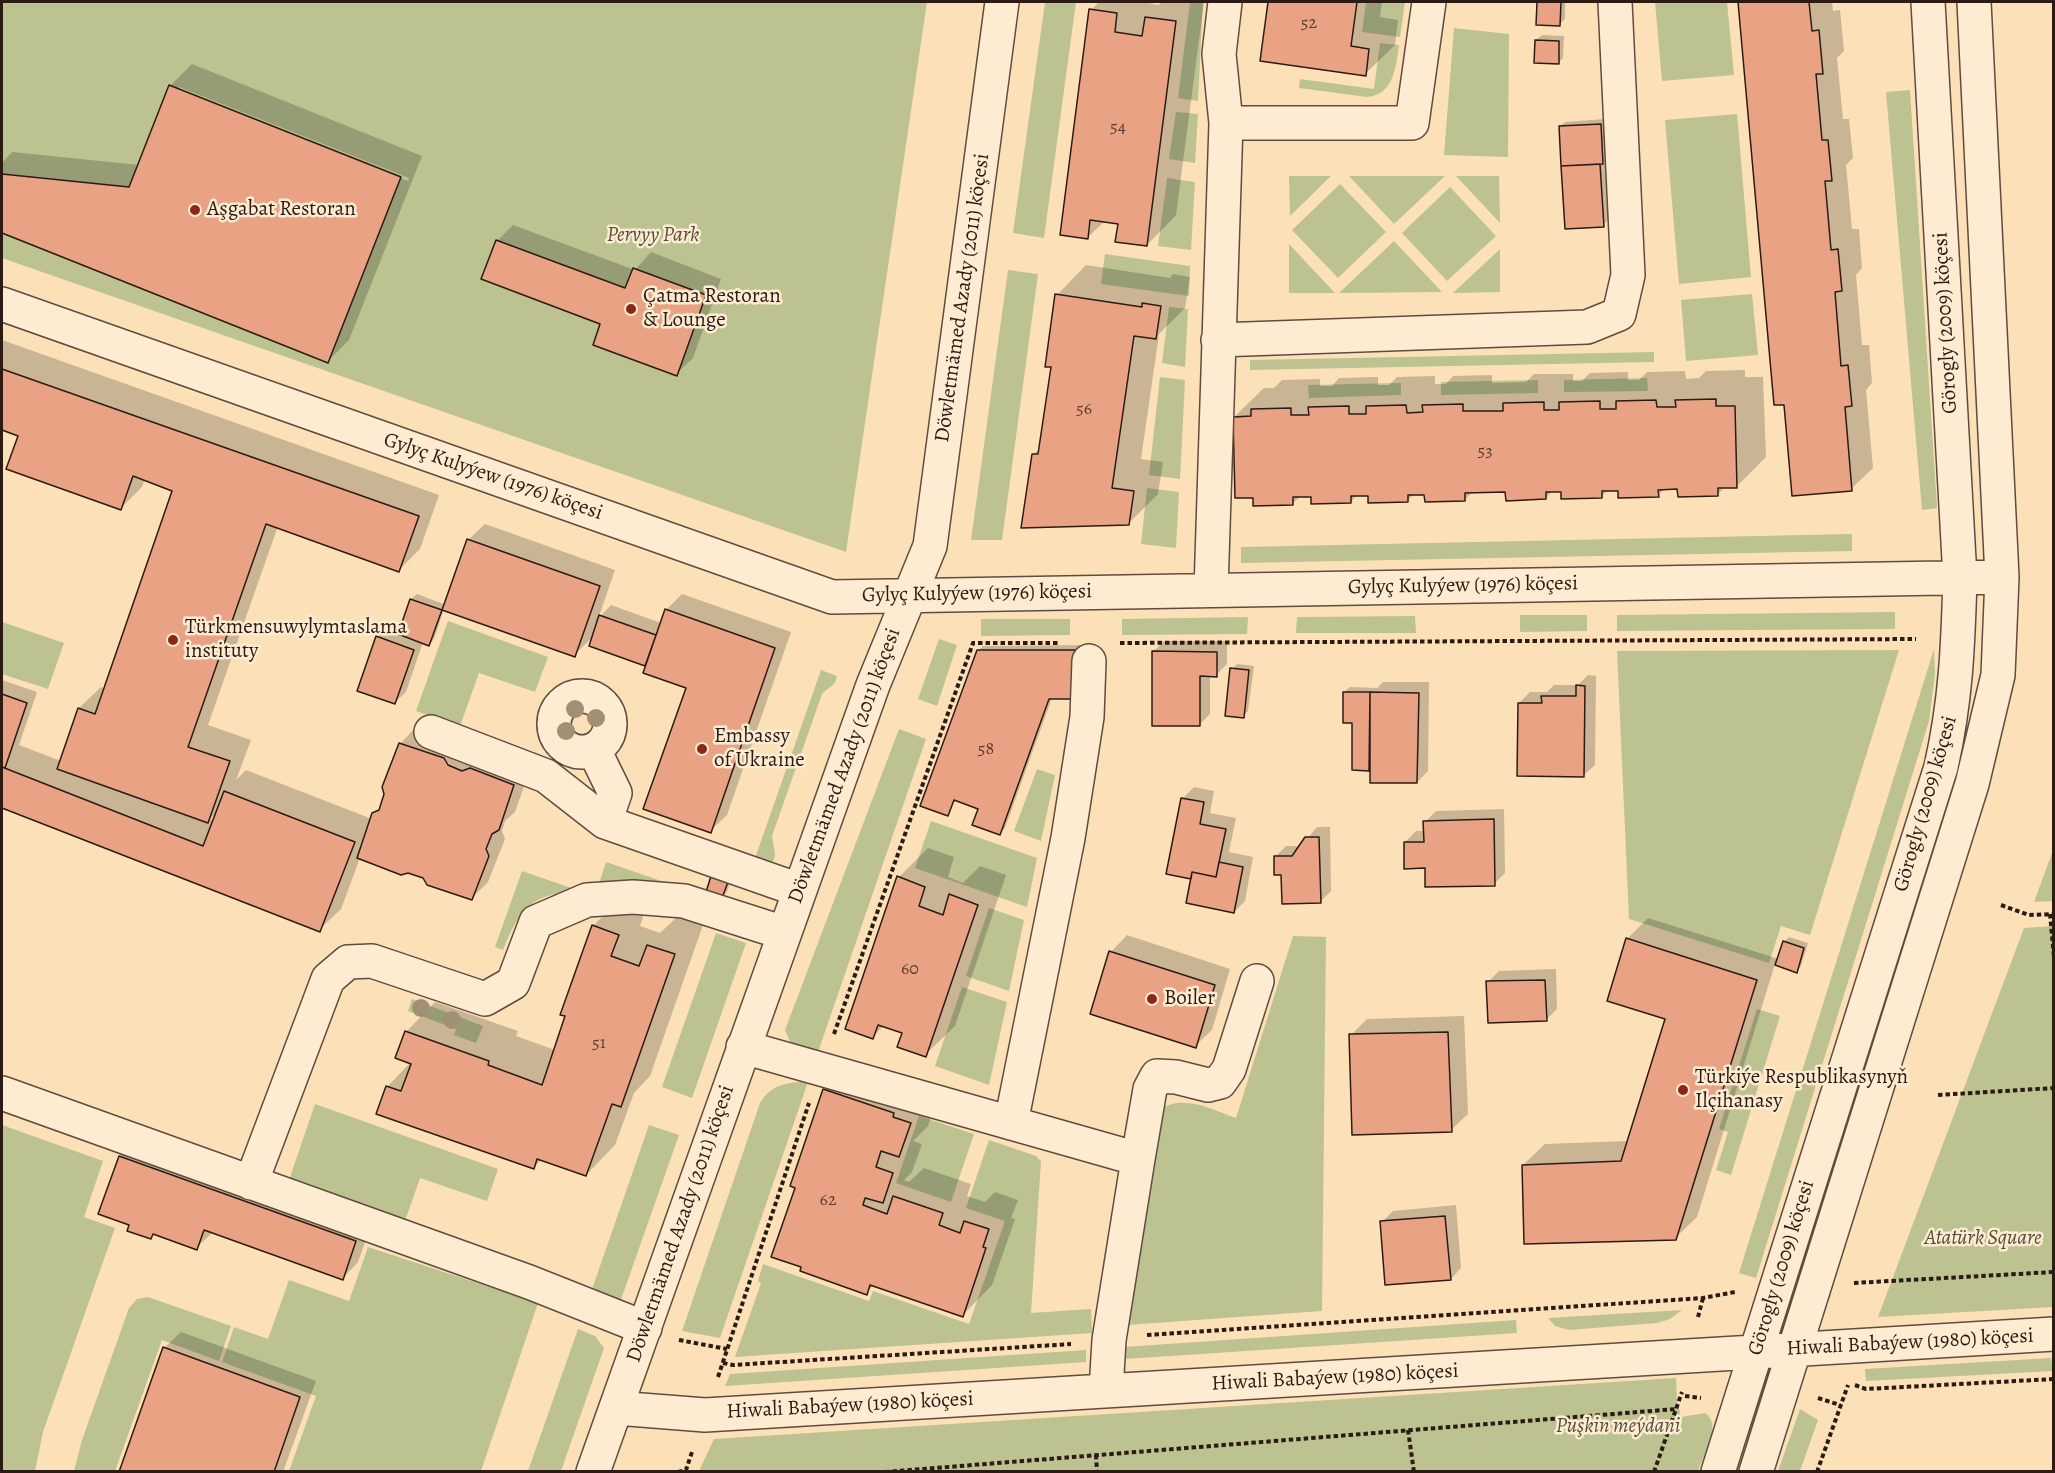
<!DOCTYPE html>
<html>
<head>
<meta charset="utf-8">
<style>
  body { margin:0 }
  #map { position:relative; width:2055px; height:1473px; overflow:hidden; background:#fce1b8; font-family:Alegreya,serif }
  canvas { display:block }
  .frame { position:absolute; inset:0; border:3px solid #2c1b15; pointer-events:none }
</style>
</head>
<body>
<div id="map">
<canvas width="2055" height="1473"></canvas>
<div class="frame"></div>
</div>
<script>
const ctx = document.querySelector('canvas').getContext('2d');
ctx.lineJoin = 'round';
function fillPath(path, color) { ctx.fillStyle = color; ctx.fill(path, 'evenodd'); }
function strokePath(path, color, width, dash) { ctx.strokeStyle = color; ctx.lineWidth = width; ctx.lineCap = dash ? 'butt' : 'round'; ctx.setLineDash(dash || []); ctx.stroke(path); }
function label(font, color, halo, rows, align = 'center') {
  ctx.font = font + ' Alegreya,serif'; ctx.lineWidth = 5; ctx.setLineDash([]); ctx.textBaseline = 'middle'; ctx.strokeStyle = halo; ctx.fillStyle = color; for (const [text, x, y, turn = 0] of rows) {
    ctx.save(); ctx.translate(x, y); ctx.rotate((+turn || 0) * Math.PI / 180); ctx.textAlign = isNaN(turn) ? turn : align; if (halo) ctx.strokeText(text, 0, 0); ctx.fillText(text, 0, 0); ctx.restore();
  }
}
fillPath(new Path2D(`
  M2,2H927L846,552L2,258Z
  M1045,2H1076L1044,238L1013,233Z
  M1190,2H1203L1198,101L1178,98Z
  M1366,2H1405L1400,37L1362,32Z
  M1655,2H1727L1734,75L1662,81Z
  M1454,28L1509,34L1508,157L1444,155Z
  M1380,43L1399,45C1396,66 1394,95 1367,97L1299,88L1300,79L1374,89Z
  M1910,90L1937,508L1922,510L1886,92Z
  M1176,112L1198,114L1195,163L1169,159Z
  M1737,114L1751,277L1679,284L1665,120Z
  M1289,176H1331L1290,216Z
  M1349,176H1445L1394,224Z
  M1456,176H1499L1500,223Z
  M1167,178L1195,182L1191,250L1158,246Z
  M1340,184L1386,232L1338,278L1292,230Z
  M1450,187L1496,236L1447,281L1402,233Z
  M1394,241L1442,292L1339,293Z
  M1289,244L1335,293H1289Z
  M1500,249V292L1453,293Z
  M1105,254L1190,266L1189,296L1101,284Z
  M1008,270L1038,274L1002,540H971Z
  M1752,294L1758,355L1686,361L1681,300Z
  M1169,307L1188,309L1185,367L1162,363Z
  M1654,352V362L1250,370V360Z
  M1160,377L1185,380L1180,479L1149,475Z
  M1647,378L1648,391L1564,392V380Z
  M1538,380V393L1441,395V382Z
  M1401,383V395L1309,398L1308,385Z
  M1147,488L1179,492L1176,548L1141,544Z
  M1852,534V551L1241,563V547Z
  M1895,612V629L1617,631V615Z
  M1520,615H1587V631L1520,632Z
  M1415,616L1416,633H1296L1297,617Z
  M1248,617L1247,634L1122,635V619Z
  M981,619H1070V635L981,636Z
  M448,621L548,657L535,692L479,673L460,726L416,711Z
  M2,622L64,643L48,689L2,674Z
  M939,639L957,645L937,706L918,699Z
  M1934,649L1935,674L1929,721L1756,1278L1739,1273Z
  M1899,650L1810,935L1781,926L1769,963L1629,919L1617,651Z
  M821,670L837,676C835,687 828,687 822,694L772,836L775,855L771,867L754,861Z
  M899,729L926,739L817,1055L791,1044L785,1030Z
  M1037,769L1055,775L1041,841L1014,831Z
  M931,821L1037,858L1027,907L915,868Z
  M2053,850V901L2034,902Z
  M606,862L679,887L597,890Z
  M522,871L583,892C534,892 521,905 503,950L495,947Z
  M989,908L1024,920L1009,991L966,976Z
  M2053,926V1307L1878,1317L2024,928Z
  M716,933L746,943L692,1098L662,1087Z
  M1293,936L1326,937L1322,1311L1127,1325L1161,1109C1184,1094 1213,1110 1236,1118Z
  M962,987L1007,1002L989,1085L935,1066Z
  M412,999L483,1026L476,1043L454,1035L456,1029L408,1011Z
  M1757,1009L1780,1016L1731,1175L1716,1170L1728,1132L1719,1129Z
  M808,1082L720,1338L682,1331L760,1103C771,1084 788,1082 808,1082Z
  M315,1104L498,1169L487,1201L420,1178L405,1221L289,1180Z
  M919,1116L974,1134L951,1202L896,1183Z
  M2,1125L103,1161L84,1217L115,1228L43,1432L35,1471H2Z
  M649,1125L679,1135L618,1308L589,1298Z
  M989,1140L1036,1156L1041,1161L1031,1313L1091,1309L1092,1333L735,1357L761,1283L758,1281L763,1264L869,1301L873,1291L969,1324L1005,1221L966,1208Z
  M368,1247L538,1303L481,1471H289L316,1396L222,1362L234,1327L268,1339L289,1280L349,1301Z
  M148,1297L231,1326L219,1361L162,1340L115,1471H74L82,1440L129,1308L137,1299Z
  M1682,1310L1670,1319L1657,1323L1569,1330L1555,1326L1548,1318Z
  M1516,1320L1517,1333L1125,1359L1124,1347Z
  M578,1329L595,1336L604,1348L561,1471H528Z
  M1086,1350V1362L725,1386L730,1374Z
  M2051,1358L2053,1371L1866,1381L1865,1369Z
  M1676,1378L1677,1400L1681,1417L1705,1413C1723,1424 1703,1456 1698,1471H699L714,1439Z
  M1800,1409L1818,1420L1800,1471H1778Z`), '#bcc391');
fillPath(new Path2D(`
  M1099,2H1144L1158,5L1162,2H1204L1176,215L1147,245L1120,222L1105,221L1088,237L1091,10Z
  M1269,2H1382L1380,17L1398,20L1395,45L1365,74L1261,60Z
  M1538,2H1565V19L1560,24H1537Z
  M1739,2H1832L1833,11L1840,10L1844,51L1837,58L1843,119H1849L1853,158L1846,165L1852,229H1859L1862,268L1856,275L1862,345H1869L1872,383L1866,390L1873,468L1851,489L1785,403L1775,404Z
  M1542,35L1564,36L1563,58L1558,63L1536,40Z
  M192,64L422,156L349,340L328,361L2,231V163L12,152L139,165L170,86ZM179,87L409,178L408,181L179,91Z
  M1605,119L1614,214L1603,225L1560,127L1565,122Z
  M513,225L635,270L651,252L721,279L693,358L676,374L602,323L497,241Z
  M1086,265L1170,278L1173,274L1190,277L1185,308L1159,334L1141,459L1163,462L1158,494L1129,523L1034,454L1040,448L1053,366L1057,295Z
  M2,340L439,495L420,549L399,570L278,526L208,725L251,740L236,780L246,770L372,819L382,805L400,744L416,727L530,769L515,812L505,821L502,831L505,839L488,882L471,899L424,877L360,858L341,909L319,930L2,806V680L37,692L19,745L61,761L79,708L101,687L105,689L174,490L145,479L142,487L121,508L20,435L2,429ZM217,812L214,821L210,819Z
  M1745,370V377H1763L1766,457L1736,487H1725L1718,494L1679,488H1666L1658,495L1609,489L1601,497L1553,490L1546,498L1507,491L1472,492L1465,500L1426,493H1415L1407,501L1369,494H1358L1351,502L1301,496L1293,503L1234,417L1264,388H1274L1282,380L1320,379V386H1332L1339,378L1378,377V385H1389L1397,377L1435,376V384H1446L1453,376L1492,375V383L1526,382L1534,374H1573V381H1582L1590,373L1628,372V380H1639L1647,372L1685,371L1686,379L1699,378L1706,371Z
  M485,524L615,570L598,619L611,605L661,623L666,610L682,594L791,632L727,815L710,831L688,687L647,665L591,645L594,636L574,655L444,609L434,639L429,644L423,642L406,692L395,702L378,637L389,626L401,631L411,599L417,594L446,605L468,540Z
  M1164,641H1227V664L1216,675H1210V714L1199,725L1153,652Z
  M1080,645V693L1052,698L1005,828L1000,834L980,808L956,799L948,814L978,651L983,646Z
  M1237,664L1254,666L1248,711L1243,716L1232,669Z
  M1588,675L1596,676L1595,765L1584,775L1519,703L1530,692H1547L1554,685H1578Z
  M1383,682H1429L1428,771L1417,782L1372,766L1369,769L1344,692L1350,687L1377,688Z
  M1194,787L1214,791L1210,813L1236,818L1229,852L1253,857L1245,901L1234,912L1193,878L1183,798Z
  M1504,809L1505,873L1494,884L1427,866L1405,842L1416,831H1425V822L1436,811Z
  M1317,827H1330L1331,891L1320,902L1282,873L1275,857L1286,846H1301Z
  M928,848L954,857L948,877L963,883L980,866L1006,875L955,1026L925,1055L904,1032L884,1025L873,1037L899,877Z
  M732,877L727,892L722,897L707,892Z
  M622,897L647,905L640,926L660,933L678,916L703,925L650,1076L634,1093L615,1145L586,1175L542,1159L533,1168L387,1087L411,1062L406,1032L435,1002L518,1031L516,1036L555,1050L593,926Z
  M1648,918L1779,959L1784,942L1789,937L1808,943L1801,966L1796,971L1775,964L1697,1217L1675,1238L1523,1165L1545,1144L1629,1141L1667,1018L1627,939Z
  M1127,935L1230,969L1212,1030L1195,1046L1111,952Z
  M1556,969L1557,1009L1546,1020L1488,982L1499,971Z
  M1464,1016L1468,1114L1451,1130L1351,1035L1367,1019Z
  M854,1060L923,1084L939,1094L928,1126L913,1141L922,1144L912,1172L904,1180L909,1182L924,1168L971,1184L967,1196L985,1202L995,1192L1018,1200L1011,1218L1015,1219L992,1285L963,1315L874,1285L866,1293L797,1187L825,1090Z
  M136,1140L371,1225L358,1262L342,1279L213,1232L196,1248L155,1233L151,1237L120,1156Z
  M1456,1205L1461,1268L1451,1279L1382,1222L1393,1211Z
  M181,1332L316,1381L283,1472H121L164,1348Z`), '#0003');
const building = new Path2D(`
  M1268,2H1357L1351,46L1369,49L1366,76L1260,61Z
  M1537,2H1561L1560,26L1536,25Z
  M1738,2H1809L1812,31L1819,30L1823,74H1816L1822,140H1828L1832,181H1825L1831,250L1838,249L1842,291L1835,292L1841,366L1848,365L1852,406L1845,407L1852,491L1792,496L1784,405H1774Z
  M1089,9L1117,13L1115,32L1142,36L1145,17L1176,21L1147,246L1115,242L1118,224L1090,220L1088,239L1060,235Z
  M1535,40L1559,41V64L1534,63Z
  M169,85L401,177L328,363L2,233V174L129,187Z
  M1601,124L1603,164L1561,166L1559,126Z
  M1600,164L1604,227L1565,229L1561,166Z
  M496,240L625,288L633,268L706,295L677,376L593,345L600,324L481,279Z
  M1055,294L1142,307V303L1161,306L1156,339L1134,336L1112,488L1134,491L1129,525L1021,528L1032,454H1038L1051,367H1045Z
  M2,369L419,516L399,572L266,524L188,747L230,761L208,823L57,769L78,708L95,714L172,491L133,476L121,510L6,469L18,436L2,430Z
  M1716,399V406H1735L1737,488H1718V496L1678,497L1677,489L1658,490L1659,497L1618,498V491H1602V498L1561,499V492H1546V499L1506,501L1505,492L1465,493V501L1425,502L1424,495H1408V502L1368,503V496H1351V503L1311,504V497H1293V505L1253,506V498H1235L1233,417L1251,416V409L1291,408V415H1309L1308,407L1349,406V414H1366V406L1406,405L1407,413L1423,412L1422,405L1463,404V411H1503V403L1544,402V410H1559V402L1600,401V409H1616V401L1656,400L1657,407H1676L1675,400Z
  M467,539L600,586L575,657L442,610Z
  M410,599L442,610L429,646L398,634Z
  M665,609L775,648L711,833L643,809L686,688L643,673Z
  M599,615L656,635L645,666L589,646Z
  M376,636L414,650L395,704L357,691Z
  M977,650H1075V699H1049L1000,835L972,825L978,809L954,800L948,816L920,806Z
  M1152,651L1217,652V677L1200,676V726H1152Z
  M1230,668L1249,670L1244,718L1225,716Z
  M1576,685L1585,686L1584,777L1517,776L1518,703H1542L1541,696H1576Z
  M1343,692H1370L1369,771L1352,770V723H1343Z
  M1370,692L1419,693L1417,783H1370Z
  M2,694L27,703L5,768L2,767Z
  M399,743L444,758L448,765L462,771L470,768L514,785L499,830L492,834L486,849L489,856L472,900L427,885L423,878L408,873L401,875L357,858L372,813L379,810L384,794L382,787Z
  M2,767L203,846L224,791L355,842L320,932L2,808Z
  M1181,798L1204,802L1200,824L1226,829L1216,877L1192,872L1191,879L1166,874Z
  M1494,819L1495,886L1425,887V868L1404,869V842H1424L1423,821Z
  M1305,837H1319L1321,903L1282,904L1281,875H1274V856H1292Z
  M1219,862L1243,867L1234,913L1186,903L1192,872L1216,877Z
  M711,876L728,882L722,898L706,892Z
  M897,876L925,887L919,906L943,915L949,894L978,905L926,1057L897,1047L902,1033L878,1025L873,1039L845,1029Z
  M592,925L619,935L611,956L639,966L647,945L675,954L621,1107L612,1104L586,1176L537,1159L534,1169L376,1114L386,1086L401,1091L411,1064L395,1058L405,1031L489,1061L488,1065L542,1085L565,1016L560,1015Z
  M1626,938L1757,980L1676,1240L1524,1244L1522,1165L1621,1161L1665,1019L1607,1001Z
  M1783,941L1804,948L1797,973L1775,965Z
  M1109,951L1215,985L1196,1048L1090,1014Z
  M1545,980L1547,1021L1488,1023L1486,981Z
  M1448,1032L1452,1132L1352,1135L1349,1034Z
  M823,1089L894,1113L893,1117L911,1123L899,1157L881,1151L876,1167L893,1173L883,1203L865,1198L863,1205L887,1214L893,1196L943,1213L939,1225L960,1233L964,1221L989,1229L983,1247L986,1248L963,1317L870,1285L867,1295L800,1271L801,1267L771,1257L795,1188L790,1186Z
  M119,1156L356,1241L343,1280L204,1230L197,1250L153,1234L151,1239L127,1231L129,1225L98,1214Z
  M1445,1216L1451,1280L1385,1285L1380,1221Z
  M163,1347L300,1397L274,1472H119Z`);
fillPath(building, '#e9a384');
strokePath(building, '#2c1b15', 1.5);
const minor = new Path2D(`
  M1226,123H1412L1429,2
  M2,304L832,597L2002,577
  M1218,340L1587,327L1619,314L1628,275L1615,2
  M1211,590L1226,123L1219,54L1225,2
  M554 724a28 28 0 1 1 56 0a28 28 0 1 1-56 0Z
  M431,732L546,776L605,822L799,890
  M594,750L615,793L605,822
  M743,1047L1138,1159L1109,1340L1106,1391
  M2,1093L529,1282L645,1328
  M1011,1123L1068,838L1087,717L1089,661
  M1138,1159L1150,1089L1157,1076L1176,1077L1208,1085L1220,1082L1229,1069L1257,981
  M251,1183L328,979L348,962L372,961L485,999L513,983L536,922L587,900L633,897L684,901L784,933
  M616,1408L705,1415L2054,1334
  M593,1472L873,685L930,546L1002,2
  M1718,1472L1941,767C1956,700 1958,646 1960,578L1928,2
  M1756,1472L1972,784L1998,675L2002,577L1974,2`);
strokePath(minor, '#604c3e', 36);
strokePath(new Path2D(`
  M1120,643L1916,639
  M2001,905L2029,915L2054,914
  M2050,914L2054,957
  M834,1034L973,643H1058
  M1938,1095L2054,1088
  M1854,1283L2054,1272
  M1698,1317L1703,1298
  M1147,1335L1703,1298L1735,1292
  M679,1340L727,1349
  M723,1363L733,1365L1071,1344
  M718,1377L809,1103
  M1855,1385L1866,1389L2054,1379
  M1685,1396L1701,1398
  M1818,1398L1840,1405
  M1408,1430L1414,1472
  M1096,1455L1097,1472
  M678,1472L686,1470L692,1452
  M885,1472L1676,1409
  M1654,1472L1682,1392
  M1817,1472L1848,1385`), '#2c1b15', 4, [4.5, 3]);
strokePath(minor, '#fdecd1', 33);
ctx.fillStyle = '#a19073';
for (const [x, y] of [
  [575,709],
  [596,718],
  [566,731],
  [421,1008],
  [452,1020]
]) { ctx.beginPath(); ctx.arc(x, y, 9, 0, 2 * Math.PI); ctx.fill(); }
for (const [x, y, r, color] of [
  [195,210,6,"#8f2418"],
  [631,309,6,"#8f2418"],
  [173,640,6,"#8f2418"],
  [702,749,6,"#8f2418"],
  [1152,999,6,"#8f2418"],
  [1683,1090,6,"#8f2418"]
]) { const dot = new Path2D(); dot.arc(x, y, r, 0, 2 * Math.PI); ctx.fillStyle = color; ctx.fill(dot); strokePath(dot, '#fdecd1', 2); }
label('18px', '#5b3d31', null, [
  ["52",1309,24],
  ["54",1118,128],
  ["56",1084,410],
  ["53",1485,452],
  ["58",986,750],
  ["60",910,970],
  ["51",599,1044],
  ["62",828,1201]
]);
label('21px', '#2c1b15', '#fdecd1', [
  ["Aşgabat Restoran",207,210],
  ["Çatma Restoran",643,297],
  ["& Lounge",643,321],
  ["Türkmensuwylymtaslama",185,628],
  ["instituty",185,652],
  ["Embassy",714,737],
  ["of Ukraine",714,761],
  ["Boiler",1164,999],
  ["Türkiýe Respublikasynyň",1695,1078],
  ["Ilçihanasy",1695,1102]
], 'left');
label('italic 21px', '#574d3a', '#fdecd1', [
  ["Pervyy Park",653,236],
  ["Atatürk Square",1983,1239],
  ["Puşkin meýdani",1618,1427]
]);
label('21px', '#2c1b15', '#fdecd1', [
  ["Döwletmämed Azady (2011) köçesi",963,298,-82],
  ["Görogly (2009) köçesi",1946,323,-93],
  ["Gylyç Kulyýew (1976) köçesi",493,477,19],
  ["Gylyç Kulyýew (1976) köçesi",1463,586,-1],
  ["Gylyç Kulyýew (1976) köçesi",977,594,-1],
  ["Döwletmämed Azady (2011) köçesi",845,766,-70],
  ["Görogly (2009) köçesi",1926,804,-74],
  ["Döwletmämed Azady (2011) köçesi",681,1224,-71],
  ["Görogly (2009) köçesi",1782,1268,-73],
  ["Hiwali Babaýew (1980) köçesi",1910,1343,-3],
  ["Hiwali Babaýew (1980) köçesi",1335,1378,-3],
  ["Hiwali Babaýew (1980) köçesi",850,1406,-3]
]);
</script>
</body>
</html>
